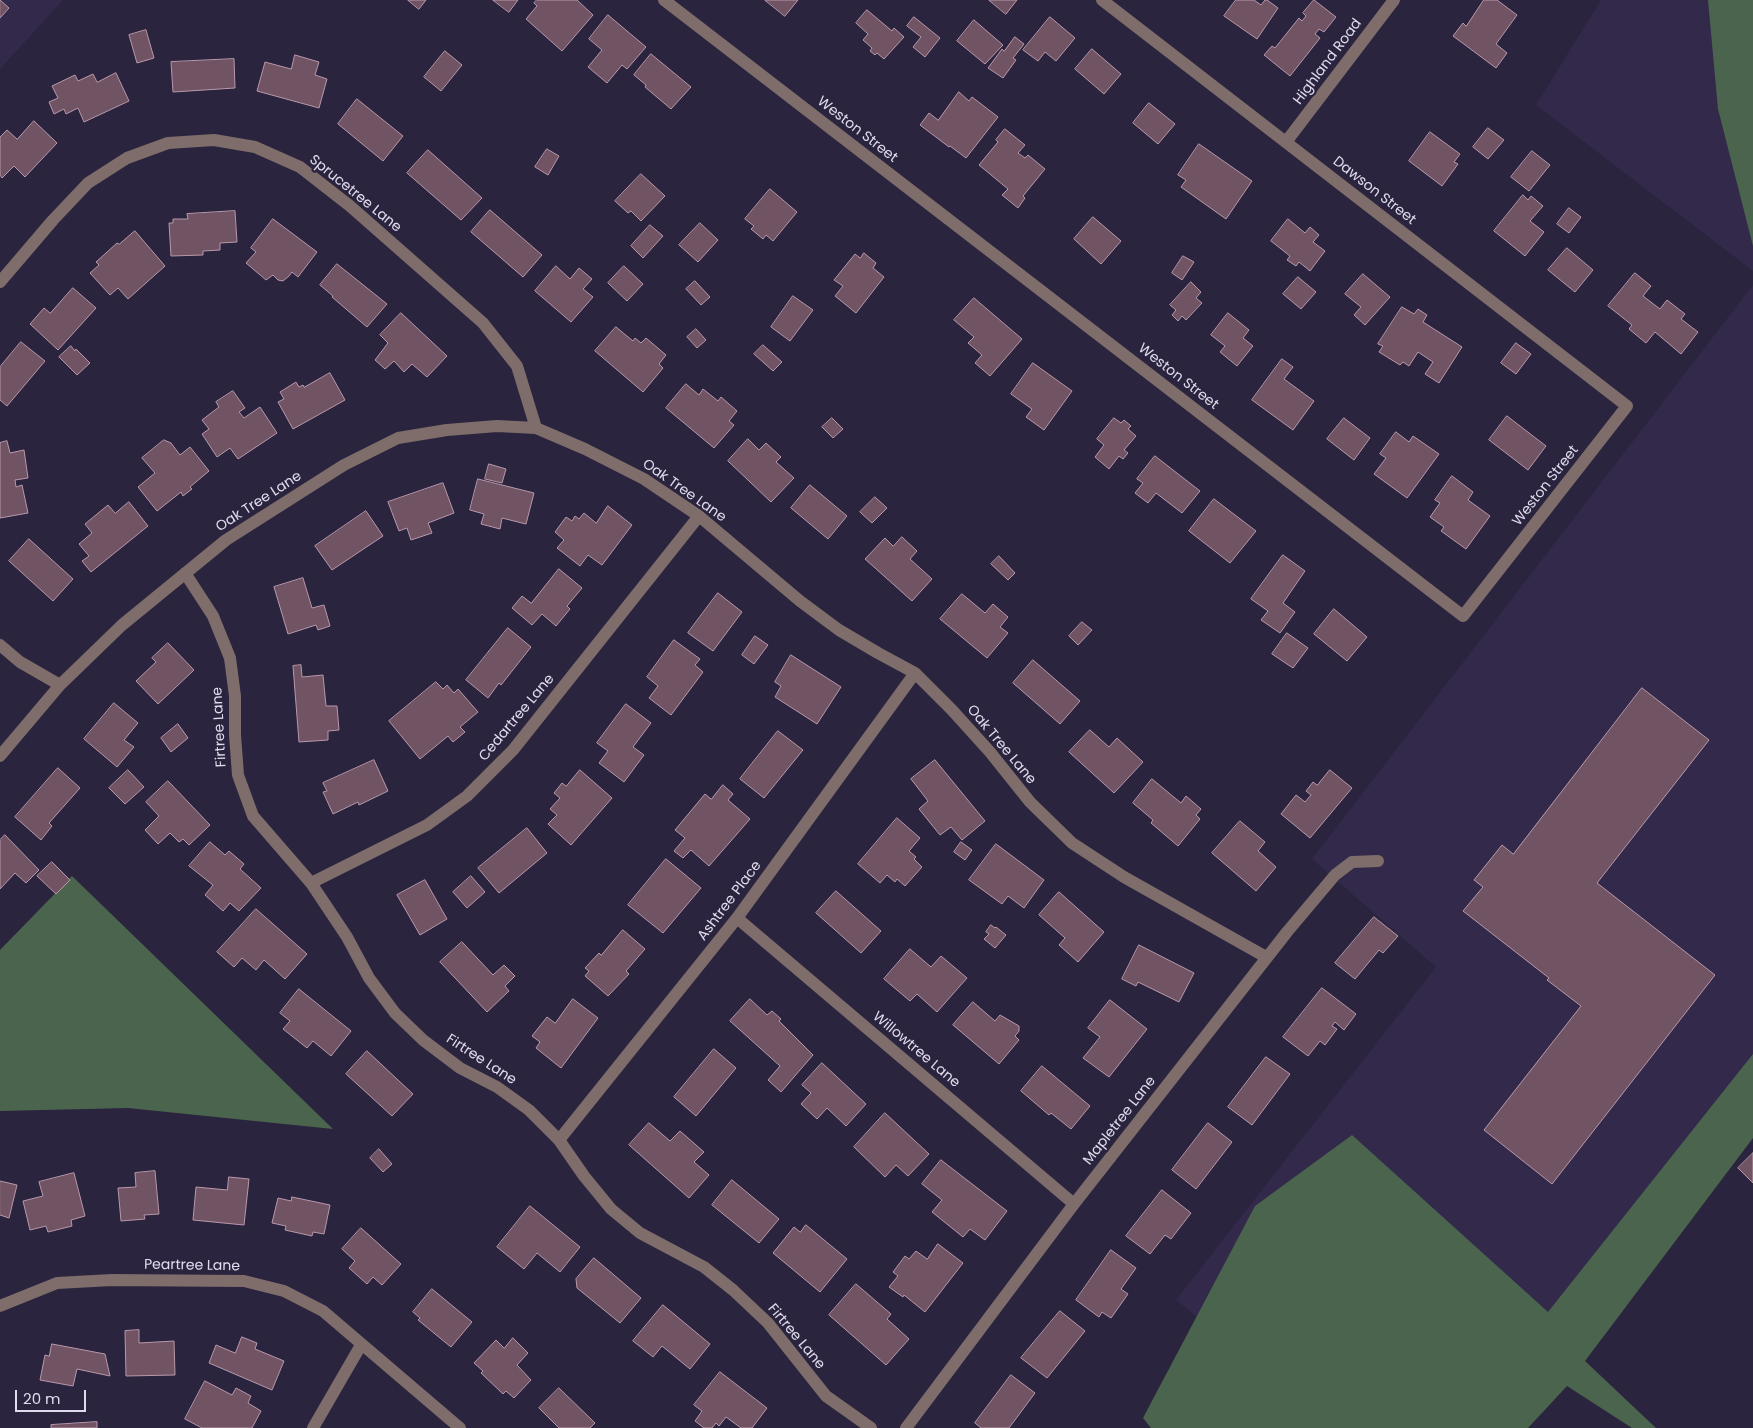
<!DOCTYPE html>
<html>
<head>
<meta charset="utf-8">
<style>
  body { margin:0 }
  #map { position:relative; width:1753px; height:1428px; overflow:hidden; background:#2b243e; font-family:Poppins,sans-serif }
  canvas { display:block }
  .scale { position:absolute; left:15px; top:1390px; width:71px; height:22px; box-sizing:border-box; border:2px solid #e0dcee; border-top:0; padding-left:6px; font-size:15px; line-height:18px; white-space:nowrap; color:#e0dcee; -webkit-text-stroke:4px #2b243e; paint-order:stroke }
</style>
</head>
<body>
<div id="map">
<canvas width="1753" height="1428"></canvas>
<div class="scale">20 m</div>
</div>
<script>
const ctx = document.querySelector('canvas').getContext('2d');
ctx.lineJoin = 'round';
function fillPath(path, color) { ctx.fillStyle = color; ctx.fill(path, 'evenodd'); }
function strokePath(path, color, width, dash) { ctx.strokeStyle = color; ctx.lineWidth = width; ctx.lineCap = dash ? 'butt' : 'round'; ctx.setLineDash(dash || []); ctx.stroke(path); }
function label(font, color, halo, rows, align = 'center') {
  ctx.font = font + ' Poppins,sans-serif'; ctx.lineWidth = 4.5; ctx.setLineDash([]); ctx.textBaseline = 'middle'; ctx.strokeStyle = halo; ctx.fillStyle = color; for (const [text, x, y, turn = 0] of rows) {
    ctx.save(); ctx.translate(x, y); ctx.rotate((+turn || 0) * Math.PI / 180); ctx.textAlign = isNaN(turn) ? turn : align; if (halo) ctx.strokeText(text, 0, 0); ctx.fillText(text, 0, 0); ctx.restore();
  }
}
fillPath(new Path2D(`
  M0,0H63L0,69Z
  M1601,0H1753V271L1536,105Z
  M1753,285V1090L1493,1428H1334L1176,1300L1436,967L1312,859Z`), '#332a4b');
fillPath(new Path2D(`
  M1708,0H1753V246L1718,109Z
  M72,876L333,1129L128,1108L0,1111V950Z
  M1753,1054V1138L1585,1361L1656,1428H1632L1567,1386L1528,1428H1151L1143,1418L1255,1206L1352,1135L1548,1312Z`), '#4b644e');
const building = new Path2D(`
  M0,0L9,8L0,18Z
  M408,0H426L419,9Z
  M493,0H518L509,12Z
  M537,0H577L593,15L562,51L526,19L537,6L534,3Z
  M765,0H798L785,16Z
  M989,0H1017L1006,14Z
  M1236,0H1254L1261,5L1265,0H1267L1278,8L1257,39L1224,16Z
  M1314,0L1336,17L1324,32L1319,29L1315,34L1320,38L1290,76L1264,55L1272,46L1275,48L1299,18L1302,21L1306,16L1303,13Z
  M1484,0H1497L1517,15L1496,44L1507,53L1496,68L1453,36L1463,23L1466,26Z
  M867,10L892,31L894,28L904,37L884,59L877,53L875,55L870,51L872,48L863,40L868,34L856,23Z
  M608,15L646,47L627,69L622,65L607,83L588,67L602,50L589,39Z
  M914,17L940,38L925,57L913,47L921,37L907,26Z
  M1050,17L1075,38L1056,61L1045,52L1038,61L1023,50Z
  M974,20L1003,45L985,64L957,41Z
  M146,30L154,58L137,63L129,35Z
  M1015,37L1024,44L1013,58L1016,60L1003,78L988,68L1002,49L1004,51Z
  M1092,49L1121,74L1104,94L1075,69Z
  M445,51L462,65L441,91L424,77Z
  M651,54L691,87L671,109L645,87L646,85L634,75Z
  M295,55L319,62L315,75L327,79L319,108L257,91L265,62L291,69Z
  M234,59L235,88L173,92L171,62Z
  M116,73L129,101L84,122L78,108L66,114L64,109L54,114L49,102L58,98L52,86L75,75L78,81L93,74L97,82Z
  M959,92L969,101L972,97L998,117L966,158L950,146L949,147L920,125L929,113L938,120Z
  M357,99L403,136L383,161L338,124Z
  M1149,103L1175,124L1158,144L1133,123Z
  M34,121L57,143L25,177L14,166L2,178L0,175V137L7,130L17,139Z
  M1488,128L1504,140L1488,159L1473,147Z
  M1005,129L1025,145L1018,153L1025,158L1028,155L1045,169L1023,196L1025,198L1018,208L1002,195L1008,189L979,165L998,142L996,140Z
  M1430,132L1460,154L1454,162L1458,164L1442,186L1409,161Z
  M1199,144L1252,181L1226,219L1181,187L1186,180L1178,175Z
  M547,149L559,156L548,175L535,167Z
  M428,150L482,198L461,220L407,173Z
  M1532,151L1550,165L1529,191L1511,177Z
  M641,174L665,196L641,221L631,211L628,213L615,201Z
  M770,189L797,212L773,241L766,235L763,239L751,229L754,226L745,219Z
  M1523,195L1528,200L1531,196L1543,206L1530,221L1544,232L1525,256L1494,231Z
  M1569,208L1581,217L1569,233L1557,224Z
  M490,210L542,255L523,277L471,232Z
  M235,211L237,242L220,243V250L203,251V255L171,256L169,223H173V219H188L187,214Z
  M1093,217L1121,241L1101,264L1074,239Z
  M273,219L317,252L298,277L292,272L289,276L283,281L278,280L273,275L266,280L246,263L256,252L251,248Z
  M1288,219L1305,233L1310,227L1319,235L1313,242L1325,251L1310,271L1299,262L1296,266L1287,260L1290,256L1271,241Z
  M700,223L718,240L698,262L679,245Z
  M650,225L663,236L643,258L631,246Z
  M135,231L165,266L128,299L118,288L110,295L90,273L99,265L96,262L117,243L119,244Z
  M1567,248L1593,270L1575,292L1548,270Z
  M864,253L876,263L873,268L884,277L856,313L835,296L843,286L834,280L855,254L860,258Z
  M1183,256L1194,262L1182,280L1172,273Z
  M337,264L387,304L367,327L332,297L333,296L320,285Z
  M556,266L570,279L579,268L592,279L583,289L593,297L571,322L535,291Z
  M624,266L643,284L627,301L608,283Z
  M1635,273L1651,286L1643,296L1660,309L1667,300L1685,314L1681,319L1698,332L1681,354L1655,332L1646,343L1629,329L1632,325L1608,306Z
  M1363,274L1390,297L1365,325L1354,315L1361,307L1345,294Z
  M1298,277L1316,292L1301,309L1283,294Z
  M695,281L710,297L701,305L686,289Z
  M1191,282L1201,292L1196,298L1202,303L1186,320L1182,316L1178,321L1172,315L1176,310L1170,305Z
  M73,288L96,308L58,350L30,324L44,308L50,313Z
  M793,296L813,310L790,341L771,327Z
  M974,298L1022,339L990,376L975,363L982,355L968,343L974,337L954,320Z
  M1402,307L1414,314L1418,309L1427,315L1423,322L1462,347L1439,383L1425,374L1433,362L1418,352L1409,366L1403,362L1400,365L1379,352L1383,346L1378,344Z
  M401,313L447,356L427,377L412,364L404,372L394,361L385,369L375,360L388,343L380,335Z
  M1228,313L1249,330L1243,338L1253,346L1237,366L1220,352L1225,346L1211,335Z
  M616,327L633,341L635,338L641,343L646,338L666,355L659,364L663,368L643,392L595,351Z
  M696,329L706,340L697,348L687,337Z
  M21,342L45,361L7,406L0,400V367Z
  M1516,343L1531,354L1516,374L1501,363Z
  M763,345L782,362L773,371L754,354Z
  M71,346L75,351L76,349L90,363L77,375L59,357Z
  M1282,359L1293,367L1284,379L1314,401L1293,430L1252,400Z
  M1033,363L1072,391L1044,430L1026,417L1032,409L1011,394Z
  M330,373L345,400L293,429L278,402L284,399L280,392L296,382L299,387L303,385L304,387Z
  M686,384L699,395L703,389L718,401L721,397L737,411L729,421L734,425L714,448L666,408Z
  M233,391L245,408L239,412L244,418L260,407L277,433L238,459L230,448L217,457L202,434L209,429L202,420L219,407L216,402Z
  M1507,416L1546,446L1528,470L1489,440Z
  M832,418L843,429L833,438L822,427Z
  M1114,418L1121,423L1124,420L1131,426L1128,429L1136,436L1124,450L1128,453L1123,459L1119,456L1109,469L1095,457L1104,445L1097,439Z
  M1344,418L1370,438L1354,460L1327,439Z
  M1396,432L1409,442L1413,436L1439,454L1407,498L1374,474L1386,458L1380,454Z
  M748,439L759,450L766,443L781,457L776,462L794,478L771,502L728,461Z
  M164,440L171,443L180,455L190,447L209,471L190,487L192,489L183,496L181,492L157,511L138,487L155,473L142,458Z
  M7,441L10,453L24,450L28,478L15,480L16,487L22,485L28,513L0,518V443Z
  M1155,456L1200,491L1182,513L1156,493L1148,503L1135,493L1143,483L1137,479Z
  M489,464L506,469L502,483L485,479Z
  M1452,476L1473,492L1468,500L1490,516L1466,549L1441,531L1444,527L1430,517L1440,503L1435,500Z
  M478,479L534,493L526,524L502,518L500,529L481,524L484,514L470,510Z
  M443,483L454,513L428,523L432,533L411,540L407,528L399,531L388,502Z
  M810,485L847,516L828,539L791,508Z
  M875,497L887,508L872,523L860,512Z
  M1214,499L1256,531L1230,563L1189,531Z
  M129,502L148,526L91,572L82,561L89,556L79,544L92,533L85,524L108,505L115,513Z
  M608,506L632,525L602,565L588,555L580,566L557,548L564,540L555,532L566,517L572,521L575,516L579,519L584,513L596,523Z
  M366,511L383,536L332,570L315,546Z
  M902,537L917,551L910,559L932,579L912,601L865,559L885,538L893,546Z
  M29,539L73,579L53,601L9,561Z
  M1283,555L1305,571L1283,603L1295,612L1280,633L1261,620L1268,611L1251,599Z
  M999,556L1015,573L1008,580L991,564Z
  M559,569L582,588L567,606L570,609L556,626L542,614L532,625L512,608L522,596L531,603Z
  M303,578L312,608L324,605L330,626L318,630L316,625L288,634L274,587Z
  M718,593L742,612L713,651L688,633Z
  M962,594L985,613L993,604L1008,617L1000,627L1008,633L987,658L940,619Z
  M1334,609L1367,637L1347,661L1314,634Z
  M1082,622L1092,630L1078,645L1069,636Z
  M508,628L531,647L501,685L499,683L488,698L466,680Z
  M1287,633L1308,648L1293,668L1272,654Z
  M755,636L768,645L754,664L742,655Z
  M674,640L700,659L695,665L703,672L671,715L649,698L658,686L647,677Z
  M168,643L194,670L158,704L136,681L156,662L152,658Z
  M791,655L841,687L817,724L775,697L781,686L775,682Z
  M1033,660L1080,701L1060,724L1013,683Z
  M301,665L302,677L323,675L326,706H337L339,730L328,731V740L299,742L293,666Z
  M436,682L443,689L447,685L454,693L458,689L478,712L460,727L465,732L453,742L448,736L420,759L389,721Z
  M1642,688L1709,740L1597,883L1715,975L1552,1184L1484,1130L1581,1006L1547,980L1549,978L1463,911L1483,887L1474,880L1502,845L1513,854Z
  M114,703L138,723L124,740L134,747L117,767L84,739Z
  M626,704L651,723L633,747L644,755L624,782L599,763L608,751L597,743Z
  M178,724L188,738L171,752L161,738Z
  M1090,730L1109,747L1117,738L1143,762L1114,793L1069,752Z
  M778,731L803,750L764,798L740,779Z
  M374,760L388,791L359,805L358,802L333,814L323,792L327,791L323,783Z
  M935,760L985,821L962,840L951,827L940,835L919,809L928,801L911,779Z
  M58,768L80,788L49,823L52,826L41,840L15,817Z
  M128,770L144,787L125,804L109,788Z
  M580,770L612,798L571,845L548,824L557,815L550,809L560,798L554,793L562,783L566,786Z
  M1330,770L1352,788L1310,838L1281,814L1296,795L1305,802L1311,795L1306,791L1313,782L1317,785Z
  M1152,779L1181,803L1186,796L1201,809L1196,815L1200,819L1178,846L1151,823L1153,820L1133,803Z
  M168,781L210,825L189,845L183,839L179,842L170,833L158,844L145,830L159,816L146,802Z
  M723,785L733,794L728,800L750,819L709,866L691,850L683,858L674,851L685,838L675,830L705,794L711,799Z
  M897,818L920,838L909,851L916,857L914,859L922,867L905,886L897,879L895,882L887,875L880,883L858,864Z
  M1240,821L1265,842L1258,851L1276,867L1256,891L1212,853Z
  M527,828L547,853L499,893L478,868Z
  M5,835L39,870L26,883L15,873L0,889V840Z
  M210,842L225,855L229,851L244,864L240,869L261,888L239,911L230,903L223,911L205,895L213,885L189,866Z
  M961,842L972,850L965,860L954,852Z
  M996,844L1044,880L1024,908L1008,896L1002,904L969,880Z
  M666,859L701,888L663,933L628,905Z
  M52,862L70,880L56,894L37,876Z
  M471,876L485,892L467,908L453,892Z
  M425,880L447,919L420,935L397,895Z
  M836,891L881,931L861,953L816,913Z
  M1059,892L1104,932L1078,962L1059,945L1065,938L1039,915Z
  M256,909L307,954L285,979L264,960L256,970L242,958L234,967L217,952Z
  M1374,917L1398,936L1383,953L1379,950L1355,979L1335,963Z
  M991,925L995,928L996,927L1006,935L995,948L984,939L989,934L986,932Z
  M623,930L645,949L626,971L629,974L608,996L585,976L589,971L585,968L599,953L601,955Z
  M462,942L493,975L504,965L515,976L505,986L509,991L487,1012L440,962Z
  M1139,945L1194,973L1179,1002L1138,982L1136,986L1122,979Z
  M910,949L931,967L941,956L967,978L937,1012L917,994L910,1001L884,979Z
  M1322,988L1356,1014L1344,1030L1335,1022L1332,1026L1337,1029L1325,1045L1320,1041L1308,1056L1283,1037Z
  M299,989L351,1031L331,1056L313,1041L307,1048L283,1029L290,1021L280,1013Z
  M573,999L598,1018L561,1068L536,1048L540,1042L532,1036L547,1017L555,1023Z
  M750,999L767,1015L772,1011L781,1019L779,1021L813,1055L781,1092L768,1080L780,1066L730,1021Z
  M1110,1000L1147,1029L1109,1077L1083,1058L1100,1037L1088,1028Z
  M973,1002L995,1021L1000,1015L1019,1026V1031L1015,1036L1019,1040L999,1064L953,1025Z
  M714,1049L736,1068L696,1116L674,1097Z
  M367,1051L413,1094L392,1116L346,1074Z
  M1266,1057L1290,1074L1252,1125L1228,1107Z
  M822,1063L866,1104L846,1126L827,1108L817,1119L801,1104L811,1093L802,1085Z
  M1042,1066L1090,1106L1071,1129L1051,1113L1049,1115L1021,1091Z
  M885,1113L929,1154L908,1176L896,1165L885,1177L854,1147Z
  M649,1123L670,1141L680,1131L704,1152L694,1162L709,1175L689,1198L629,1145Z
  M1208,1123L1232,1142L1196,1189L1172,1170Z
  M379,1149L392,1164L383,1172L370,1158Z
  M1753,1153V1183L1738,1168Z
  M941,1160L1007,1211L985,1240L970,1229L963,1237L932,1212L942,1200L922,1184Z
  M155,1171L159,1214L144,1215L145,1219L121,1221L118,1188L136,1187L135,1173Z
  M74,1173L85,1216L71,1220L72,1226L48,1232L46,1226L30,1230L23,1201L43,1196L39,1182Z
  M229,1177L249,1179L244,1225L193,1220L196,1187L227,1190Z
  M732,1180L779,1219L759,1243L712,1205Z
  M0,1181L17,1185L9,1218L0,1215Z
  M1162,1190L1191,1213L1171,1239L1165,1235L1150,1254L1126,1236Z
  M292,1197L330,1205L324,1234L313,1232L312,1236L285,1230L286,1226L272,1223L278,1198L291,1201Z
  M530,1206L580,1247L560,1272L537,1253L524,1269L497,1247Z
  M806,1225L847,1259L820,1292L773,1253L794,1227L800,1232Z
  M361,1228L401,1264L382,1285L373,1277L367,1284L349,1268L355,1261L342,1249Z
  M938,1244L963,1263L925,1312L904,1295L903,1297L889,1287L898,1276L893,1272L905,1256L909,1259L916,1251L927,1259Z
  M1111,1250L1136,1268L1121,1289L1128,1294L1111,1318L1102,1312L1099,1317L1076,1300Z
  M594,1258L641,1298L620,1323L577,1288L576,1279Z
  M856,1284L891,1314L887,1319L909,1339L886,1365L829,1315Z
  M432,1289L472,1322L451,1347L418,1320L420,1318L413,1312Z
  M663,1305L710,1344L690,1369L662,1346L653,1357L633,1341Z
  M1060,1311L1085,1331L1047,1378L1021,1358Z
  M139,1330V1343L174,1341L175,1375L126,1376L125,1331Z
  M242,1337L257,1343L255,1349L284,1361L272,1390L209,1363L216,1345L235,1353Z
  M513,1338L528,1353L517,1365L531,1380L514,1398L506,1391L503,1394L481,1373L483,1371L474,1363L496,1340L504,1348Z
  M52,1344L105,1354L110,1376L77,1369L73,1386L40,1380L45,1355L49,1356Z
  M720,1372L767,1408L752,1428H741L726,1417L719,1426L716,1423L712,1428H704L695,1421L702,1411L694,1405Z
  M1011,1375L1035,1393L1009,1428H981L975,1423Z
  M205,1381L232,1395L236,1388L251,1396L248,1403L261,1411L252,1428H202L185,1419Z
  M559,1388L595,1423L590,1428H559L539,1408Z
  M97,1422V1428H51V1425Z`);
fillPath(building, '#705464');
strokePath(building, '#b998ab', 1);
strokePath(new Path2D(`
  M664,0L1463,616L1627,406L1102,0
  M1286,142L1394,0
  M0,282L53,220L88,183L127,158L168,143L214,140L255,147L300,167L350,206L483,323L517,366L536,428
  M185,573L213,616L230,658L235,696V735L238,775L253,816L311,883L347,937L369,978L395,1013L423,1040L460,1068L497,1087L529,1110L559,1140L584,1176L611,1209L640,1233L704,1267L733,1290L768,1323L826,1396L871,1428
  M0,645L20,662L60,685
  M0,756L60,685L122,625L226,540L344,465L398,438L447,430L497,426L536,428L585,449L644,479L699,516L800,601L839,630L878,653L915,673L952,710L990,752L1030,802L1072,843L1124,877L1266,957
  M311,883L427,825L467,796L513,750L699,516
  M737,918L1074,1204
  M559,1140L737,918L915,673
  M0,1306L57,1283L112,1280L244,1281L284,1291L323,1311L460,1428
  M313,1428L361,1345
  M906,1428L1074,1204L1287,932L1335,875L1352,862L1378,861`), '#7e6d6a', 12);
label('14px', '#e0dcee', '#2b243e', [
  ["Highland Road",1328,62,-53],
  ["Weston Street",857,130,38],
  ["Dawson Street",1374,191,38],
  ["Sprucetree Lane",355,194,39],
  ["Weston Street",1178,377,38],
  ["Weston Street",1546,486,-52],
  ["Oak Tree Lane",684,491,35],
  ["Oak Tree Lane",259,502,-33],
  ["Cedartree Lane",517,718,-50],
  ["Firtree Lane",220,727,-93],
  ["Oak Tree Lane",1001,745,50],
  ["Ashtree Place",730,901,-53],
  ["Willowtree Lane",916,1050,40],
  ["Firtree Lane",481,1060,33],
  ["Mapletree Lane",1120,1121,-52],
  ["Peartree Lane",192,1266,1],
  ["Firtree Lane",796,1337,50]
]);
</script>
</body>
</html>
